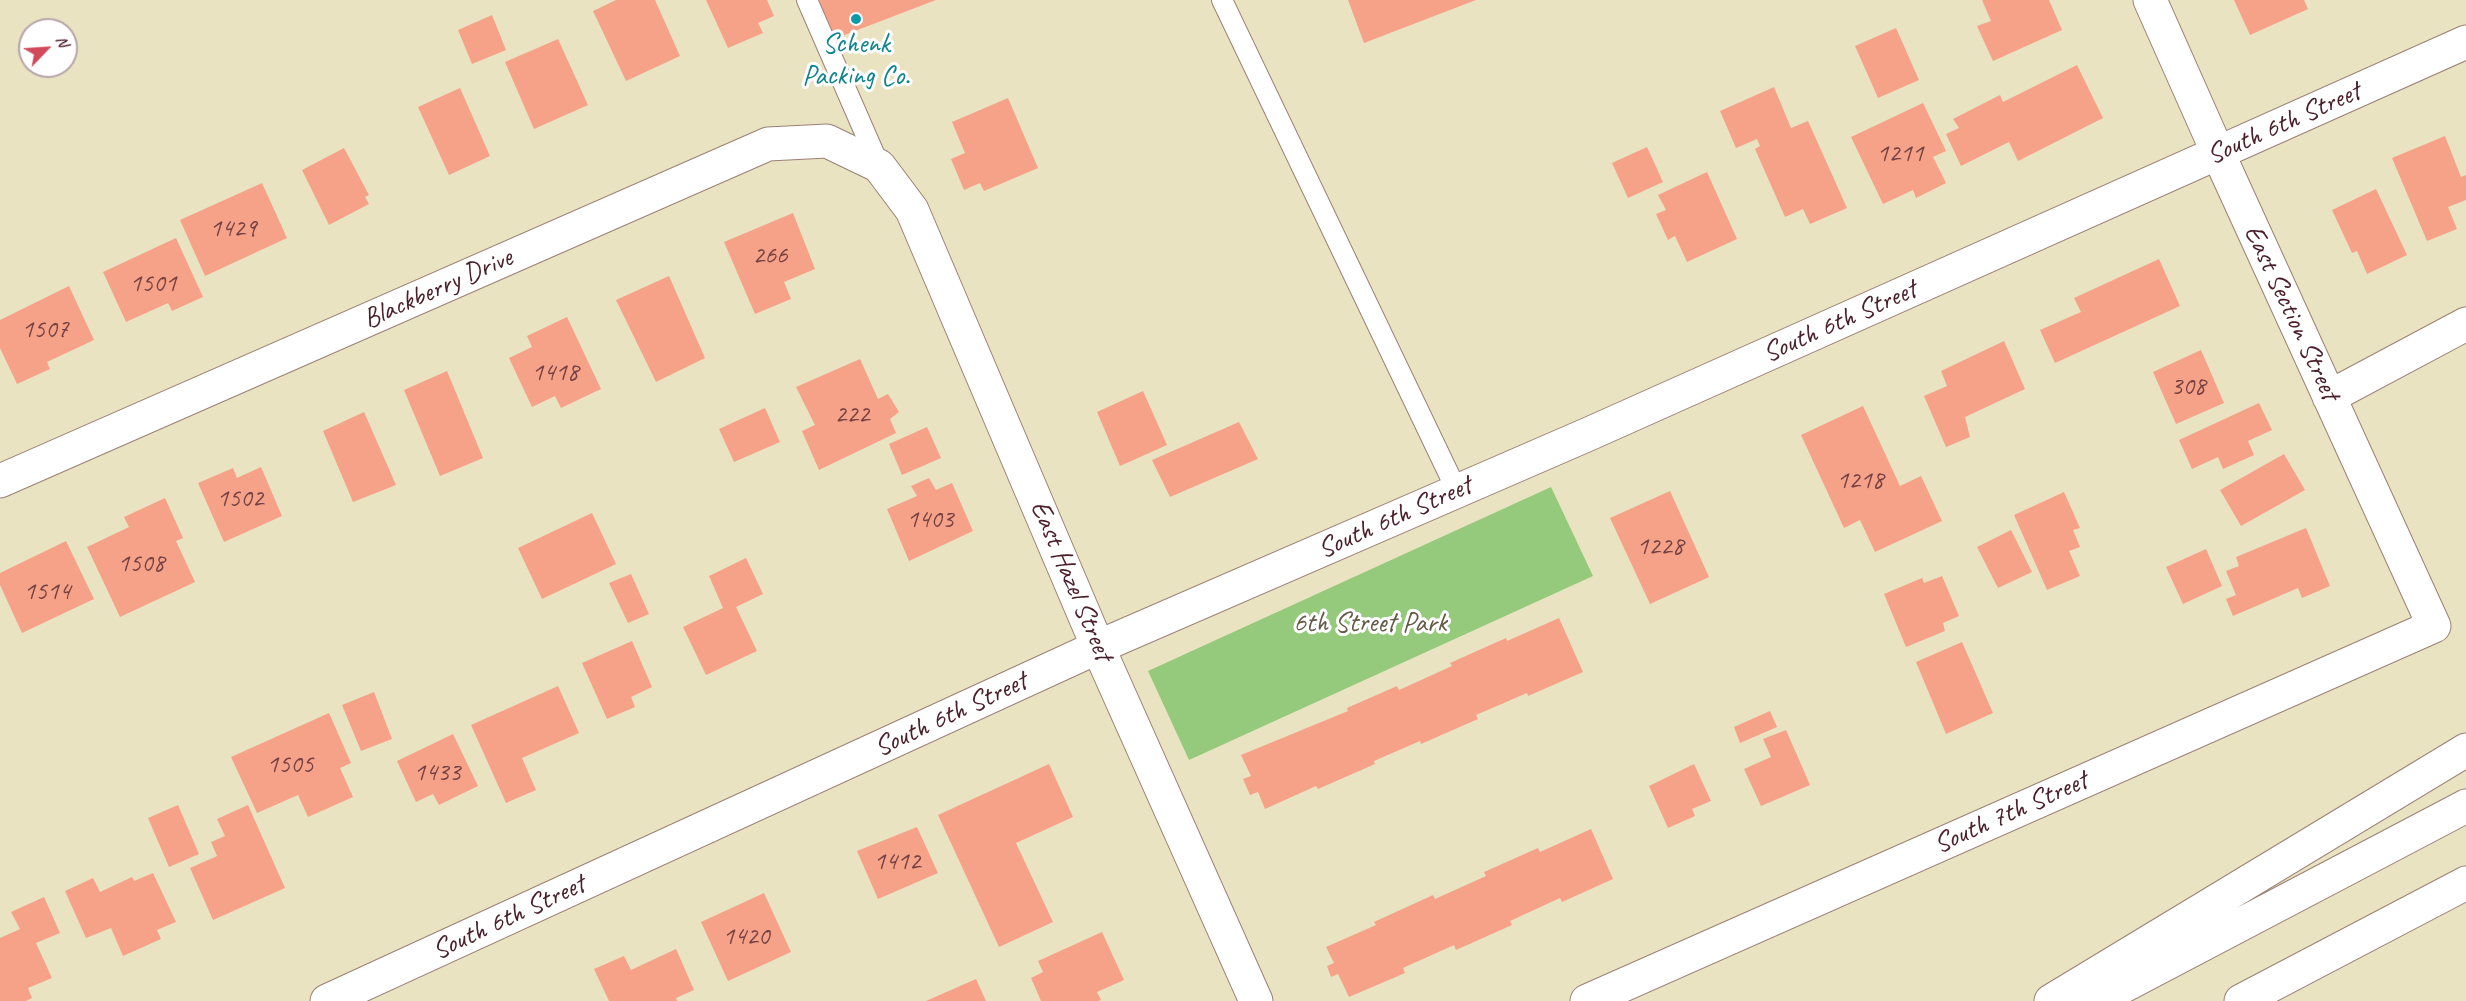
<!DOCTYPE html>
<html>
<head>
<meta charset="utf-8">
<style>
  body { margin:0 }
  #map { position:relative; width:2466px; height:1001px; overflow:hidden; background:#e9e3c2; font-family:Caveat,sans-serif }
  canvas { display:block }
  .north { position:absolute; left:18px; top:18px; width:60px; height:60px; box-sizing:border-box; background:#fff; border:2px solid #b7a5aa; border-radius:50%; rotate:65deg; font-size:16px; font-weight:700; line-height:24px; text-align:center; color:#4a1f2b }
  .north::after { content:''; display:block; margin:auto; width:21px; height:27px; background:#d1495b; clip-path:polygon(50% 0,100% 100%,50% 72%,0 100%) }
</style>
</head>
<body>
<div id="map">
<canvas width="2466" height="1001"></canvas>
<div class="north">N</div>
</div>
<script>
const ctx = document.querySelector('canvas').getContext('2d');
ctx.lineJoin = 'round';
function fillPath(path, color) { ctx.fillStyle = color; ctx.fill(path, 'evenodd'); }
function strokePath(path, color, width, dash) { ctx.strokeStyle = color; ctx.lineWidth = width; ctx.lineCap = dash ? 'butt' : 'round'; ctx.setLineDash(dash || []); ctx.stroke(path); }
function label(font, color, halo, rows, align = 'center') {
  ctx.font = font + ' Caveat,sans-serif'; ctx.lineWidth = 6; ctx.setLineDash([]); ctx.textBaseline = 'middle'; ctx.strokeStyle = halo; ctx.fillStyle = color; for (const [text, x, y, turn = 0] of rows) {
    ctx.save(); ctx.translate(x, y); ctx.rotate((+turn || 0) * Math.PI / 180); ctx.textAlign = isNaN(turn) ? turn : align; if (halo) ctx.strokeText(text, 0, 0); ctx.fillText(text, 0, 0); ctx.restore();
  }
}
fillPath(new Path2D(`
  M1551,487L1593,576L1189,760L1148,671Z`), '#95ca7c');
fillPath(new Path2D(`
  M616,0H655L680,56L626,81L593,11Z
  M706,0H767L774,16L758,23L763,33L728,48Z
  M819,0H936L834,39Z
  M1348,0H1476L1364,43Z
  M1982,0H2049L2062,30L1993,61L1977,26L1991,21Z
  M2234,0H2304L2308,9L2250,35Z
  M492,15L506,50L472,64L458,30Z
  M1896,28L1919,80L1878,98L1855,46Z
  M558,39L588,105L534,129L505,62Z
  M2077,65L2103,118L2018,161L2009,142L1961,166L1946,134L1959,128L1953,119L2000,95L2003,102Z
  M1774,87L1791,128L1808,121L1847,208L1810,224L1803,209L1785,217L1755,149L1760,146L1757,139L1736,148L1720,111Z
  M460,88L490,156L449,175L418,107Z
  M1008,98L1038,168L984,191L980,183L964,190L951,159L965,153L952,122Z
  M1923,103L1946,151L1933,157L1946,183L1916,198L1913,190L1883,204L1851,137Z
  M2445,136L2461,177L2466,175V200L2448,207L2457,229L2427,241L2392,158Z
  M1647,147L1663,182L1628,198L1612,163Z
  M344,148L369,195L365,197L369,204L329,225L302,170Z
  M1707,172L1737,239L1687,262L1675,236L1668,240L1656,214L1666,210L1658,195Z
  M262,183L287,238L205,276L180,220Z
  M2376,189L2407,255L2367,274L2357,251L2352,253L2332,210Z
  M793,213L815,269L784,282L791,299L755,314L724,242Z
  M176,238L203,297L172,311L168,303L126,322L103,272Z
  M2159,259L2180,306L2055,363L2040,330L2081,312L2074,298Z
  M669,276L705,358L656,382L616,300Z
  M69,286L94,340L47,362L50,369L17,384L0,348V320Z
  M567,317L601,389L561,408L555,396L532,407L509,358L532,347L527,336Z
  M2004,341L2025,389L1965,417L1970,437L1946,447L1924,396L1947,386L1941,371Z
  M2201,350L2224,403L2176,424L2153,372Z
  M860,359L878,399L888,394L899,412L890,419L896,433L819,470L802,431L815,425L796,387Z
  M447,371L483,458L440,476L404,390Z
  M1143,391L1167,445L1120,466L1097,412Z
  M2259,403L2272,430L2248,441L2254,455L2223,469L2218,457L2192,469L2179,440Z
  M1863,406L1900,486L1921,476L1942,521L1875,552L1860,520L1844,528L1801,435Z
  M765,408L780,442L734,462L719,429Z
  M364,412L396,485L353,502L323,431Z
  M1239,422L1258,459L1170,497L1152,460Z
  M927,427L941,458L902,475L889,444Z
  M2284,454L2305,490L2241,526L2220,490Z
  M261,467L282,516L224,542L198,483L233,468L237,478Z
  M929,478L936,490L952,483L973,531L909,561L887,509L917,496L911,486Z
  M1670,491L1709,577L1650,604L1610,518Z
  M2064,492L2080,528L2073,530L2080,547L2069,551L2080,576L2047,590L2014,515Z
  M165,498L183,538L176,541L195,582L120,617L87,547L129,527L124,517Z
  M592,513L616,564L542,599L518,548Z
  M2306,528L2330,586L2302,598L2298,588L2233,616L2226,599L2236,595L2226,571L2239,566L2236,557Z
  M2011,530L2032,572L1998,588L1977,547Z
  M66,541L94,599L22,633L0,585V573Z
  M2206,549L2222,586L2183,604L2166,567Z
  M746,558L763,594L736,607L757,651L706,675L683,627L723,608L709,576Z
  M631,574L649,614L628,623L609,583Z
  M1942,576L1959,616L1943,623L1945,631L1906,647L1884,594L1922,578L1924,583Z
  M1559,618L1583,672L1528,696L1527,693L1476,715L1478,719L1421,744L1420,741L1374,761L1375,764L1318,789L1316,786L1265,809L1258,792L1250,795L1243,779L1251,776L1241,755L1348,711L1347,708L1397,686L1399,690L1452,666L1450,663L1506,638L1507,641Z
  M632,641L652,687L631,697L635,707L607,719L582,663Z
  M1962,642L1993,713L1946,734L1916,662Z
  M558,686L579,733L522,758L536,790L506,803L471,725Z
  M374,692L392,739L361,751L342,705Z
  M1770,711L1777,727L1740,743L1734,727Z
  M329,713L351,763L340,768L353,797L308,817L298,795L257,813L231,757Z
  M1786,730L1810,785L1761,806L1744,769L1771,757L1763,739Z
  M453,734L478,786L439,805L433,794L416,802L397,761Z
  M1049,764L1073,817L1016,843L1053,922L999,947L938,815Z
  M1694,764L1711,801L1692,809L1695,816L1668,828L1649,786Z
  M178,805L199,854L169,867L148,818Z
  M248,805L285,888L213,920L190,868L217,856L211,842L225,836L217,819Z
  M917,827L938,873L878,899L857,851Z
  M1591,829L1613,879L1562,902L1560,898L1510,921L1512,925L1456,950L1454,945L1403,968L1405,973L1349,997L1338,974L1331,977L1327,966L1334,963L1326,947L1376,925L1374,922L1433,895L1435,899L1486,876L1484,872L1538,848L1540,852Z
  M153,873L176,922L157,930L161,939L123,956L111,928L86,938L65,891L93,878L100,892L132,877L134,881Z
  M764,893L791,952L728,981L701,922Z
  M44,897L60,933L36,943L52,978L28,988L32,998L26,1001H0V938L20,929L11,912Z
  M1102,932L1124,980L1097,992L1101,1000L1098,1001H1041L1031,978L1043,972L1038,961Z
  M676,949L694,990L676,998L677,1001H609L594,969L624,956L631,970Z
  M976,979L986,1001H926Z`), '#f6a289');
const lane = new Path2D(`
  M807,0L879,165
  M1222,0L1457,491`);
const street = new Path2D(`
  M2329,397L2466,324
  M0,481L768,144L827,141L879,166L912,210L1098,647L1256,1001
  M327,1001L1098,647L1591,433L2466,42
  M1587,1001L2434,626L2218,153`);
const secondary = new Path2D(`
  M2150,0L2218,153`);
const highway = new Path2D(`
  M2051,1001L2466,750
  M2095,1001L2466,806
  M2241,1001L2466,883`);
strokePath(lane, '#9a8176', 22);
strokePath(street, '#9a8176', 35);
strokePath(secondary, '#9a8176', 35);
strokePath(highway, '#9a8176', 35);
strokePath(lane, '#fff', 20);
strokePath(street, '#fff', 33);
strokePath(secondary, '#fff', 33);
strokePath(highway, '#fff', 33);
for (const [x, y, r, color] of [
  [856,19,6,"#0f9aa8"]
]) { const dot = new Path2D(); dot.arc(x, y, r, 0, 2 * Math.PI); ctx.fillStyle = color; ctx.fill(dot); strokePath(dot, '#fff', 2); }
label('26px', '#754042', null, [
  ["1211",1900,154],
  ["1429",233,229],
  ["266",770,256],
  ["1501",153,284],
  ["1507",45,330],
  ["1418",555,373],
  ["308",2188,387],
  ["222",852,415],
  ["1218",1860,481],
  ["1502",240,499],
  ["1403",930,520],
  ["1228",1660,547],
  ["1508",141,564],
  ["1514",47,592],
  ["1505",290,765],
  ["1433",437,773],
  ["1412",897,862],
  ["1420",746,937]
]);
label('28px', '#0d838f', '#fff', [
  ["Schenk",856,45],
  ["Packing Co.",856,77]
]);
label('28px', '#4a1f2b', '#fff', [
  ["South 6th Street",2284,124,-24],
  ["Blackberry Drive",438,289,-24],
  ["East Section Street",2291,313,65],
  ["South 6th Street",1840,322,-24],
  ["South 6th Street",1395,518,-24],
  ["East Hazel Street",1071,581,67],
  ["South 6th Street",951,715,-25],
  ["South 7th Street",2011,813,-24],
  ["South 6th Street",509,918,-25]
]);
label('28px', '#645b47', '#fff', [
  ["6th Street Park",1370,624]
]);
</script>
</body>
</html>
